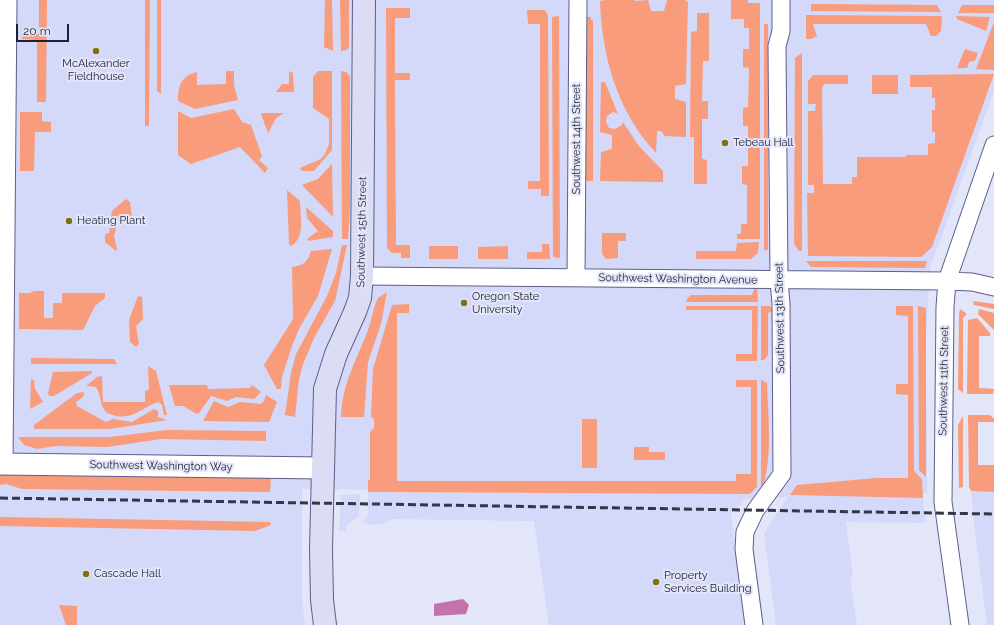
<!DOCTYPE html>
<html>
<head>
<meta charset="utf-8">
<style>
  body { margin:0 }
  #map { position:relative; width:994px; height:625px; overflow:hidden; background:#e3e5f9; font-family:Raleway,sans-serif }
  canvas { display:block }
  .scale { position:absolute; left:16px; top:24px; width:53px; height:18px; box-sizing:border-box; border:2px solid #1e2031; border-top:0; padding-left:5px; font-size:12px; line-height:14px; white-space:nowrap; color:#1e2031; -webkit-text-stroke:3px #e3e5f9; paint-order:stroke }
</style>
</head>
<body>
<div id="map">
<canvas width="994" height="625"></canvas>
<div class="scale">20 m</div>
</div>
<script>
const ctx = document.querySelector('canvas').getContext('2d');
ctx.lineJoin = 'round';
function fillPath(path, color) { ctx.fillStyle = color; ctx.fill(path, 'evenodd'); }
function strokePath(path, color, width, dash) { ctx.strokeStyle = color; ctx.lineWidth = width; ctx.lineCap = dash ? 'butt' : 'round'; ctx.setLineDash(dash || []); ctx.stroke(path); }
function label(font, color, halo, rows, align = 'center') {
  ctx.font = font + ' Raleway,sans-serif'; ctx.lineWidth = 4; ctx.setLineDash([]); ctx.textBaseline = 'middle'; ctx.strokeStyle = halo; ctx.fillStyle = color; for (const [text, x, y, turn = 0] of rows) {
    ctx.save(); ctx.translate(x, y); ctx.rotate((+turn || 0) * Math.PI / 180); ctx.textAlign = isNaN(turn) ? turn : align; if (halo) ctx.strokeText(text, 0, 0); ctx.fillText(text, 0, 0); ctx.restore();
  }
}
fillPath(new Path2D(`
  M0,0H994V91L930,268L926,338L927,493L859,495L923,498L925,523L846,522L853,577L850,578L857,625H776L764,533L788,497L746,499L731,513L745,625H549L534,521L393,519L382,524L371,525L363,522L368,515V492L530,493V491L302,489V598L305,625H0Z
  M971,491L994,492V625H987L974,524Z
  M360,494L359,516L348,524L345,531H339L341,495Z`), '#d4d8f9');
fillPath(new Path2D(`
  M39,0H47L46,102H37V40L22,39V34H39Z
  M145,0H150L149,126H145Z
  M157,0H161V94L157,91Z
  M325,0H332L333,51L324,47Z
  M340,0H349V47L347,50L341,51Z
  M605,0H635V1L648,0L651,11H664L667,0H685L688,2L686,84L675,86V99L686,102V137L665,136L661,131H657L656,153C617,111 602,57 600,1Z
  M731,0H748V3H760V239H737V234H741V224H747V185L742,184V166H748V126H743V108L748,107L749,68L743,67V49H749V28H744V19H731Z
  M811,4L937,5L941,12L811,11Z
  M962,5H994V13H958Z
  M386,8H410V18H395V73H410V80H395V94L396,245H410V258H401V253H392L387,248Z
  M527,10H545L548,16L549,196H541V189H528V181H540V24H528Z
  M697,13H709V61H703L702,101H708V119H702V159L707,160V184H694V137H690L691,32L697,31Z
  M806,15L942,16L941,31L936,36H931L926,24H813L817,36L811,39H806Z
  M559,16L560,258L553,257L552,17Z
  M956,16L990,17L986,31L957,19Z
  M586,17H591V20H593V181H586Z
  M994,22V70L976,69Z
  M764,24H768V250H764Z
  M965,49L978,53L975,61L969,62L967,68H957Z
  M802,53V251H799L794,244L795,58Z
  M226,71H234V85L238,100L195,109L178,101C178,86 181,76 197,72V85L226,84Z
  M289,71L293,73L294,92H276L282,84H289Z
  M318,71H332V150L314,171H302L300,168L321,159L325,154L329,144V119L313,108V77Z
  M341,71L346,72L350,76V206L348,239H342Z
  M994,74L932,247L921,257L808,256L807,193H814V185H808V111H815L816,104H808V81L813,75H848V84H824L822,89L823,184H852V177H857V157H906V155H928V144L935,143V132H932V110H935V98H932V87H910V75Z
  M872,75H898V94H872Z
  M601,82H605L618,114L613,112L607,116L606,122L609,128L615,129L622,125L623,122L638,145L663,171V182L600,181L601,152L612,149V135L600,132Z
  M234,109L242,122L251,125L262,156L259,160L268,168L265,173L240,147L191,164L178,155V111L191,118Z
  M20,112H42V121L51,122V132H35L34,171H20Z
  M263,113H284L276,118L268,133L261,114Z
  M332,164L333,217L302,185L318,179Z
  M287,190L300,201C300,215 306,240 290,246L289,244Z
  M126,199L130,202L132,218L118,220L114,236L117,249L116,251L105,242V234L109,233L112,211Z
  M306,207L333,231V237L308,241L307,239L318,231L307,218Z
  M602,233H626V241H618V258L606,259L602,254Z
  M759,242L758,253L751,259H696V251H736L737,243Z
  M542,244H549L550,259H527V252H542Z
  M342,245H347L335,301L314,338L303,364L299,379L295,417L285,415L291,373L296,354L327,296L336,273Z
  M429,246H458V259H429Z
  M508,246V259H478V247Z
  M332,249L318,296L299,329L292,346L282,377L281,389H277L264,365L293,319L292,267C304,265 308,262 311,251Z
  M806,261H927L925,268L811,267Z
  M757,288L758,302H686L687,299L691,295H752L754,289Z
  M34,291H44V318H53V303H62V293H105V298L95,306L83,330L19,329V293H30Z
  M387,292L381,324L368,362L364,417H341C342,384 357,359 368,330C372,319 373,308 378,298Z
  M138,296L142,297L143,319L136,326L139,344L136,347L130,342L129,320Z
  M973,301L994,304V309L974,305Z
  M409,304V313H397V481H736V474H751V387H736V380H757V487L750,494L368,492V480H370V432L374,428V419L371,417L373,369L392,305Z
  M686,306H758L757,361H736V354H752V310H686Z
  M761,306H770L774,311L768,313V355L764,360H761Z
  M896,306H913L914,471L922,479L923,498L790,495L797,485L877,478H908V395L896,394V384H908V316L896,315Z
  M918,306L926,308V477L919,470Z
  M960,309L967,314L963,318V393L958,389L959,314Z
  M979,309L994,313V330L978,314Z
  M977,318L990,333V336H979V388L994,389L993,394H967L968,320Z
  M31,358L114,359L117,364H31Z
  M148,366L156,371L167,415H164L162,405L158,402C141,408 132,421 113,415C110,414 107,414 105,411C100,405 101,394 96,387L86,386L97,377L102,376L103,402H145V391L149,390Z
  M92,371V373L54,396H49L48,393L53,372Z
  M31,379L34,380L35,389L43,402L30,409Z
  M761,380L767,383C768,413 773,461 762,488L761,487Z
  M169,385H207L208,389L250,388L252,385L261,392L254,399L236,397L227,401L211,396L199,413L197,414L183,406H175Z
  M83,392L84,394L83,397L76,402L77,406L106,422L113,419L132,422L154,409L158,411V417L167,420L110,429H34V425L77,393Z
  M266,395L277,402L269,422L203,421L214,401L228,407L240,402L261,404L264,401Z
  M968,415H990L994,419V422H978V465H994V492L971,491L969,487Z
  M963,416V487L959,488L958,425Z
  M582,419H597V468H582Z
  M166,430L266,431V441L161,439L107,447L56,446L37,449L24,445L18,437H110Z
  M634,447H649V452H665V460H634Z
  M0,472L271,477L270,492L22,489L6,484L0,485Z
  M0,517L270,522L271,525L255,531L0,526Z
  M59,605L77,606V625H66Z`), '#f89c7b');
fillPath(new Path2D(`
  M463,599L469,605L466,614L434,616V604Z`), '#c472aa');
const minor = new Path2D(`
  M362,276L947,281L972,282L994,287
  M576,278L578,0
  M4,464L8,0
  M754,625L744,549L745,532L755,511L782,474L781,304L779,280L777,46L781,31V0
  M960,625L943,502L945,307L947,281L994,145`);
const tertiary = new Path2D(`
  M0,464L323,468`);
const secondary = new Path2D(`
  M325,625L322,600L321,549L325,389L336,354L355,312L360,298L362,276L364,0`);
strokePath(minor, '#5c5f8a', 19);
strokePath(tertiary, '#5c5f8a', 23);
strokePath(secondary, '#5c5f8a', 24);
strokePath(minor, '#fff', 17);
strokePath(tertiary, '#fff', 21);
strokePath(secondary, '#dcddf4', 22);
strokePath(new Path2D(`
  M0,498L994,514`), '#343647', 3, [8, 4]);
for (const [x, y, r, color] of [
  [96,51,4,"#7f7111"],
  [725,143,4,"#7f7111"],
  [69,221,4,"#7f7111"],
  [464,303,4,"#7f7111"],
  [86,574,4,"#7f7111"],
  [656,582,4,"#7f7111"]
]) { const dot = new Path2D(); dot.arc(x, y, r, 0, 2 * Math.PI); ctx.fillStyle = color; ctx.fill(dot); strokePath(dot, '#e3e5f9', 1.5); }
label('11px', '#1e2031', '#e3e5f9', [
  ["McAlexander",96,64,"center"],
  ["Fieldhouse",96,77,"center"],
  ["Tebeau Hall",733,143],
  ["Heating Plant",77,221],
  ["Oregon State",472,297],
  ["University",472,310],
  ["Cascade Hall",94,574],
  ["Property",664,576],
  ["Services Building",664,589]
], 'left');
label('11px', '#1e2031', '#e3e5f9', [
  ["Southwest 14th Street",577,139,-90],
  ["Southwest 15th Street",362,232,-89],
  ["Southwest Washington Avenue",678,279,1],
  ["Southwest 13th Street",780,318,-91],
  ["Southwest 11th Street",944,381,-89],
  ["Southwest Washington Way",161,466,1]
]);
</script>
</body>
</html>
